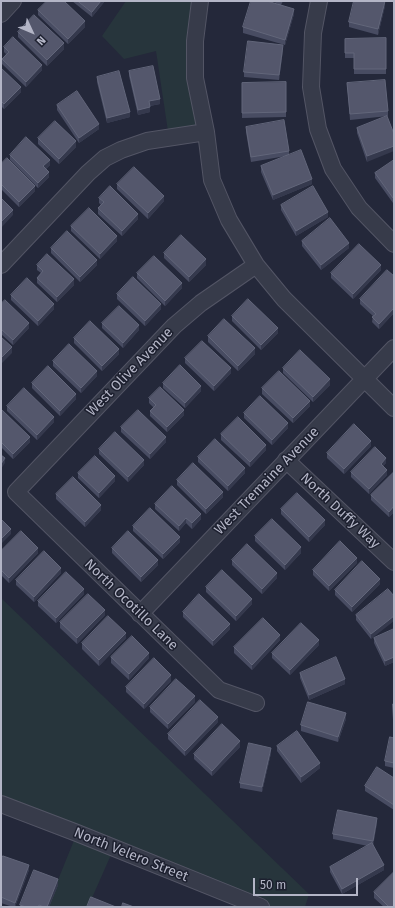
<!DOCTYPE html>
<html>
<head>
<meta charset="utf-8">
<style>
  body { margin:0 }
  #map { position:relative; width:395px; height:908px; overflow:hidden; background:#24283a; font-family:"Fira Sans",sans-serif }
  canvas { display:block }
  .frame { position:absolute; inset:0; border:2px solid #b3b5c6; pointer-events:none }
  .north { position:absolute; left:12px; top:12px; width:40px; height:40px; -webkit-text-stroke:3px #1d202f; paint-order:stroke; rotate:134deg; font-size:11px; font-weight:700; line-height:16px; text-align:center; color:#b3b5c6 }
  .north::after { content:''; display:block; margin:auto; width:14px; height:18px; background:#b3b5c6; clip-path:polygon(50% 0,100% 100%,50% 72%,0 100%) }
  .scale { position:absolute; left:253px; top:878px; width:105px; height:18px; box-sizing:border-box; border:2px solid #b3b5c6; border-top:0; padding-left:5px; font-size:12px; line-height:14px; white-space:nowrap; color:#b3b5c6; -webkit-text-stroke:3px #1d202f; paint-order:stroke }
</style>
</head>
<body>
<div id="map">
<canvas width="395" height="908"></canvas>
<div class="frame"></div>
<div class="north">N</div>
<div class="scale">50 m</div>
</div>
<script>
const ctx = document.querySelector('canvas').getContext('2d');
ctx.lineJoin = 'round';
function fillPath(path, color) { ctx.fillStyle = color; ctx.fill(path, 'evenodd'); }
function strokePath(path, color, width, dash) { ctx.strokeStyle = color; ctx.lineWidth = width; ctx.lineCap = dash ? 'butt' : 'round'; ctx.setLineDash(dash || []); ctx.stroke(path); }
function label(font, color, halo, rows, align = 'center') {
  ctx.font = font + ' "Fira Sans",sans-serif'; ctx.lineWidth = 3; ctx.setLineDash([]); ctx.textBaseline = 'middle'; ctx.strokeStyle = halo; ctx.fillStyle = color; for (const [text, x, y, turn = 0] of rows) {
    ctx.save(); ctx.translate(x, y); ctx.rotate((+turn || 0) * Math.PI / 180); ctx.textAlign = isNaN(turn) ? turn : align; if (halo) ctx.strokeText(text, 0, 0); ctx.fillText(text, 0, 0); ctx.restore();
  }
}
fillPath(new Path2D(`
  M126,1H200L195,78L206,132L169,138L156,51L124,59L102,36Z
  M1,598L309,894L305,907H261L114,848L88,907H47L77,833L1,804Z`), '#27353c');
const minor = new Path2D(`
  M200,1L195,41V78L206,132L212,180L229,220L256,265L284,299L394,408
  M319,1L313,33L311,87L318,129L333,169L359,208L394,244
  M1,14L13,1
  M1,265L88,173L105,158L121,150L147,141L206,132
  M256,265L201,303L174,326L16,492L219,690L256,703
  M286,460L394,562
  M140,614L394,348
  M1,804L77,833L261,907`);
strokePath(minor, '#535565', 18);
strokePath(minor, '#373b4a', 16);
fillPath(new Path2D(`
  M72,1H105L92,17Z
  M272,1H283L281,5L294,14L285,45L243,33V27L278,4Z
  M385,6L378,35L349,27V22Z
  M38,10L85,27L68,44L38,15Z
  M18,32L64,49L47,66L18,37Z
  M386,38V74H354V58H345V39Z
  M4,47L42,70L26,87L2,64V59L6,54L4,52Z
  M283,50L279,80L244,77V72Z
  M1,68L21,92L4,109L1,106Z
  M129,71L160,104L150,106V112L138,115L129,76Z
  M97,77L130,117L107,123L97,82Z
  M242,83L286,112V117L242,118Z
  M347,83L388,111V116L350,120Z
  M57,105L99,129L79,143L57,110Z
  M387,116L367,162L357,133V128Z
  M246,127L289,151V155L312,184L273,200L261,172V166L286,156L251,162L246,132Z
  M38,138L76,147L59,164L38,144Z
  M10,155L50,165L46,169L49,177L38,188L10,160Z
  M394,160L393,203L375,178V173Z
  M1,164L35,191L19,207L1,189Z
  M117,184L164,201L148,219L117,189Z
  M99,198L138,219L122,236L98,214V208L101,205L99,203Z
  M281,205L328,217L296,236L281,210Z
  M71,226L117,241L100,259L71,231Z
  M302,241L349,248L321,270L302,246Z
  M51,248L97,265L80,282L51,253Z
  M164,253L206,265L189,282L164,258Z
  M37,265L74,285L57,302L37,283V278L41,273L37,270Z
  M381,270L353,299L331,278V273Z
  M137,273L182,288L165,306L137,278Z
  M394,276V313L379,329L372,322L373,316L360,304V299Z
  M117,294L161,309L145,326L117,299Z
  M11,295L54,309L38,326L11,300Z
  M1,304L29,328L13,345L1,334Z
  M232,316L278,333L261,350L232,321Z
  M102,323L139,330L123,348L102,328Z
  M208,336L255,354L238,371L208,342Z
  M74,338L119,354L102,371L74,343Z
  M185,358L231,373L214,391L185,363Z
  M53,361L97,376L81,393L53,366Z
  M283,368L330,385L313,402L283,373Z
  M32,383L76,399L60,416L32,388Z
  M163,383L201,391L185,408L163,388Z
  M262,388L310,406L293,423L262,394Z
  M149,398L184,415L167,432L150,416V411L154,408L149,403Z
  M7,406L54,422L37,440L7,411Z
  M1,409L30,442L13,459L1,447Z
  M244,413L288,428L272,445L244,418Z
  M121,427L166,442L150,459L121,432Z
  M221,434L266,450L250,467L221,440Z
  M371,446L344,474L327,458V453Z
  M99,449L144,465L128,482L99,454Z
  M198,457L245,473L228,491L198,462Z
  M386,463L383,466L387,475L369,494L351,477V472Z
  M394,472V512L389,517L371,500V495Z
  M78,473L115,481L99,498L78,478Z
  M177,480L223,497L206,514L177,485Z
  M56,494L101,510L85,527L56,499Z
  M155,504L201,519L192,529L186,523L179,531L155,509Z
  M281,509L325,525L309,542L281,514Z
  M133,526L180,542L163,559L133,531Z
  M255,536L301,553L285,570L255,541Z
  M112,548L158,565L141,582L112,553Z
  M1,551L38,553L9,583L1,575Z
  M232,560L277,578L262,594L232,565Z
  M357,563L329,591L313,575V570Z
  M61,573L34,602L16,585V580Z
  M380,584L352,612L335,595V590Z
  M206,587L252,604L236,621L206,592Z
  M84,594L56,623L38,606V601Z
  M394,596L371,639L356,620V615Z
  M183,612L230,629L213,646L183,617Z
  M105,615L77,644L60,628V622Z
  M394,629V662L385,666L374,643V638Z
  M126,638L99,666L82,649V643Z
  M280,640L252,670L234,653V647Z
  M319,645L290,675L272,658V653Z
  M111,657L149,658L129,680L111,663Z
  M300,673L345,684L309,700L300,678Z
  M171,681L144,709L126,692V687Z
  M195,702L168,729L150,712V707Z
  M346,719L338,742L301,731V725Z
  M218,722L185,756L168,739V734Z
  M394,738V768L385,766V761Z
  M277,746L320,768L301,783L277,751Z
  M240,747L212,776L194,759V754Z
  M271,753L262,792L240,788V783Z
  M394,778V810L365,791V786Z
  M377,823L373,845L384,870L342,894L330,872V867L368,846L333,839V834Z
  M1,861L29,870L15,907H13L1,903Z
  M58,885L49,907H20V905Z
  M374,892L394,907H384L374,898Z`), '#484c62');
fillPath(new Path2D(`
  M101,1H105L92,17V12Z
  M385,1V6L378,35V29Z
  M294,9V14L285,45V40Z
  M85,21V27L68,44V39Z
  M64,43V49L47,66V60Z
  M283,45V50L279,80V75Z
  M42,65V70L26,87V82Z
  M21,87V92L4,109V104Z
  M160,99V104L149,106V101Z
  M150,107V112L138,115V110Z
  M130,112V117L107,123V118Z
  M99,124V129L79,143V138Z
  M76,141V147L59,164V159Z
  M394,146V151L367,162V156Z
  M50,160V165L43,171V166Z
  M49,172V177L38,188V183Z
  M312,179V184L273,200V195Z
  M35,186V191L19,207V202Z
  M164,196V201L148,219V213Z
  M394,197V202L393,203V198Z
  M13,210V215L1,228V222Z
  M328,212V217L296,236V231Z
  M138,214V219L122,236V231Z
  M117,236V241L100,259V254Z
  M349,243V248L321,270V265Z
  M206,259V265L189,282V277Z
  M97,260V265L80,282V277Z
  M381,265V270L353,299V294Z
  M74,279V285L57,302V297Z
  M182,283V288L165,306V301Z
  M54,304V309L38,326V321Z
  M161,304V309L145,326V321Z
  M394,308V313L379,329V324Z
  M29,323V328L13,345V340Z
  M139,325V330L123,348V343Z
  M278,328V333L261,350V345Z
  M12,347V353L1,364V358Z
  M255,348V354L238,371V366Z
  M119,349V354L102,371V366Z
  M231,368V373L214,391V386Z
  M97,371V376L81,393V388Z
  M330,379V385L313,402V397Z
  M201,386V391L185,408V403Z
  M76,394V399L60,416V411Z
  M310,401V406L293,423V418Z
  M184,410V415L167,432V427Z
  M54,417V422L37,440V435Z
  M288,423V428L272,445V440Z
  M30,437V442L13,459V454Z
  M166,437V442L150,459V454Z
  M371,441V446L344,474V469Z
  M266,445V450L250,467V462Z
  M5,458V463L1,469V464Z
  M386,458V463L381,469V464Z
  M144,460V465L128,482V477Z
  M245,468V473L228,491V486Z
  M387,470V475L369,494V489Z
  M115,476V481L99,498V493Z
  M223,492V497L206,514V509Z
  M101,505V510L85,527V522Z
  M394,506V512L389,517V512Z
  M201,514V519L192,529V523Z
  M186,518V523L179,531V526Z
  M325,520V525L309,542V537Z
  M11,529V534L1,544V539Z
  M180,537V542L163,559V554Z
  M301,547V553L285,570V565Z
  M38,548V553L9,583V578Z
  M357,558V563L329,591V586Z
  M158,560V565L141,582V577Z
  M61,568V573L34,602V597Z
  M277,573V578L262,594V589Z
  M380,579V584L352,612V607Z
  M84,589V594L56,623V618Z
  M252,599V604L236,621V616Z
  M105,610V615L77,644V638Z
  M394,616V621L371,639V634Z
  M230,624V629L213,646V641Z
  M126,633V638L99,666V660Z
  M280,635V640L252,670V665Z
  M319,640V645L290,675V670Z
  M149,653V658L129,680V674Z
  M394,657V662L385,666V661Z
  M171,675V681L144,709V704Z
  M345,679V684L309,700V695Z
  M195,696V702L168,729V724Z
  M346,713V719L338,742V737Z
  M218,717V722L185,756V751Z
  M240,741V747L212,776V771Z
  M271,748V753L262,792V787Z
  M320,763V768L301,783V777Z
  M377,818V823L373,847V841Z
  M29,865V870L15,907V903Z
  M384,865V870L342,894V889Z
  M58,879V885L49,907H47Z`), '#35394d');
const building = new Path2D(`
  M47,1H64L85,21L68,39L38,10Z
  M78,1H101L92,12Z
  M251,1H267L294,9L285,40L243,27Z
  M354,1H385L378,29L349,22Z
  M34,15L64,43L47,60L18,32Z
  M13,37L42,65L26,82L2,59L9,52L4,47Z
  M386,38V69H354V53H345V39Z
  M248,41L283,45L279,75L244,72Z
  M153,66L160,99L149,101L150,107L138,110L129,71Z
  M1,68L21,87L4,104L1,101Z
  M119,71L130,112L107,118L97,77Z
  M385,80L388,111L350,114L347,83Z
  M286,82V112L242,113V83Z
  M77,91L99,124L79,138L57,105Z
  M387,116L394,134V146L367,156L357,128Z
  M284,120L289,151L251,157L246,127Z
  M55,121L76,141L59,159L38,138Z
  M26,137L50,160L43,166L49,172L38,183L10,155Z
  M301,150L312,179L273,195L261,166Z
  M7,158L35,186L19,202L1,184V164Z
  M394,160V197L393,198L375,173Z
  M134,167L164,196L148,213L117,184Z
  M110,186L138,214L122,231L98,208L104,202L99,198Z
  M313,186L328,212L296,231L281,205Z
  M1,198L13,210L1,222Z
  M89,208L117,236L100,254L71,226Z
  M330,218L349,243L321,265L302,241Z
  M67,231L97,260L80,277L51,248Z
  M181,235L206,259L189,277L164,253Z
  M359,244L381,265L353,294L331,273Z
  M47,254L74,279L57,297L37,278L43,271L37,265Z
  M154,256L182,283L165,301L137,273Z
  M387,270L394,276V308L379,324L372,317L376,314L360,299Z
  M133,277L161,304L145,321L117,294Z
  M27,278L54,304L38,321L11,295Z
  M248,299L278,328L261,345L232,316Z
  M5,300L29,323L13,340L1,329V304Z
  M119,306L139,325L123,343L102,323Z
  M224,319L255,348L238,366L208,336Z
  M90,321L119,349L102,366L74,338Z
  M1,337L12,347L1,358Z
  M202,341L231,368L214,386L185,358Z
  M69,344L97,371L81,388L53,361Z
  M300,350L330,379L313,397L283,368Z
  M180,365L201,386L185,403L163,383Z
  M48,366L76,394L60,411L32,383Z
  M279,371L310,401L293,418L262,388Z
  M160,387L184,410L167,427L150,411L156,405L149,398Z
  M24,388L54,417L37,435L7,406Z
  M260,396L288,423L272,440L244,413Z
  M1,409L30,437L13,454L1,442Z
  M138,410L166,437L150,454L121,427Z
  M238,417L266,445L250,462L221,434Z
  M354,424L371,441L344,469L327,453Z
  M115,432L144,460L128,477L99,449Z
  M215,439L245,468L228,486L198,457Z
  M375,447L386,458L381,464L387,470L369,489L351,472Z
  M1,455L5,458L1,464Z
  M95,456L115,476L99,493L78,473Z
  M193,463L223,492L206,509L177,480Z
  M394,472V506L389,512L371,495Z
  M73,477L101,505L85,522L56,494Z
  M172,486L201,514L192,523L186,518L179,526L155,504Z
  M297,493L325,520L309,537L281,509Z
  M150,508L180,537L163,554L133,526Z
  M1,519L11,529L1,539Z
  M272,519L301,547L285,565L255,536Z
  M21,531L38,548L9,578L1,570V551Z
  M128,531L158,560L141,577L112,548Z
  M340,541L357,558L329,586L313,570Z
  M247,544L277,573L262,589L232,560Z
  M44,551L61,568L34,597L16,580Z
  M362,561L380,579L352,607L335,590Z
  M222,570L252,599L236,616L206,587Z
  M66,572L84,589L56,618L38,601Z
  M388,589L394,596V616L371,634L356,615Z
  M88,594L105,610L77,638L60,622Z
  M199,594L230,624L213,641L183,612Z
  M108,616L126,633L99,660L82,643Z
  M263,618L280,635L252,665L234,647Z
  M301,623L319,640L290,670L272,653Z
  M394,629V657L385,661L374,638Z
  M132,636L149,653L129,674L111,657Z
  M336,657L345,679L309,695L300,673Z
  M154,658L171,675L144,704L126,687Z
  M176,679L195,696L168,724L150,707Z
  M200,700L218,717L185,751L168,734Z
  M308,702L346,713L338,737L301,725Z
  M393,704H394V728Z
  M222,724L240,741L212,771L194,754Z
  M297,731L320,763L301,777L277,746Z
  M390,737L394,738V763L385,761Z
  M249,743L271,748L262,787L240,783Z
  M377,767L394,778V805L365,786Z
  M338,810L377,818L373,841L333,834Z
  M372,843L384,865L342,889L330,867Z
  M3,856L29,865L15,903L1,897V861Z
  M34,870L58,879L47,907H44L39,905L38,907H26L20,905Z
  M394,872V906L393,907H389L374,892Z
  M91,897L116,907H87Z
  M123,903L134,907H122Z`);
fillPath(building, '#54576c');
strokePath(building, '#62667a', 1);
label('14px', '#b3b5c6', '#1d202f', [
  ["West Olive Avenue",130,372,-46],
  ["West Tremaine Avenue",267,481,-46],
  ["North Duffy Way",340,511,43],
  ["North Ocotillo Lane",131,605,44],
  ["North Velero Street",131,855,22]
]);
</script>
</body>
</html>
